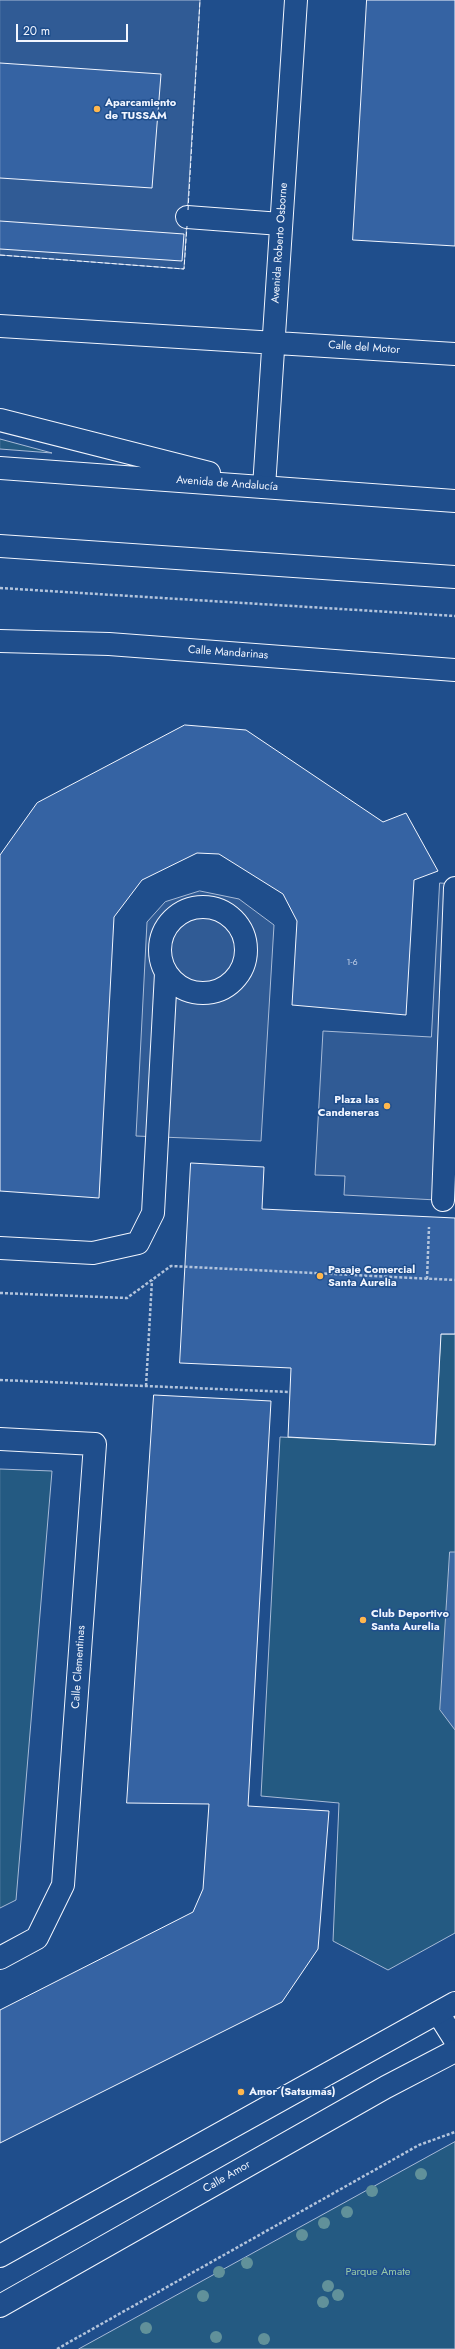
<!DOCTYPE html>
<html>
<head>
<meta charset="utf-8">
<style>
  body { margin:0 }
  #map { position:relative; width:455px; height:2349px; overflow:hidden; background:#1f4e8c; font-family:Jost,sans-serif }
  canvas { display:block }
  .scale { position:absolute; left:16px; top:24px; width:112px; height:18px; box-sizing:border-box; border:2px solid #f2f6ff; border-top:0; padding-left:5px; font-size:12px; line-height:14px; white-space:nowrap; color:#f2f6ff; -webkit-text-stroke:3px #1f4e8c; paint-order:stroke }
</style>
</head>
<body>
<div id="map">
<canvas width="455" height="2349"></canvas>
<div class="scale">20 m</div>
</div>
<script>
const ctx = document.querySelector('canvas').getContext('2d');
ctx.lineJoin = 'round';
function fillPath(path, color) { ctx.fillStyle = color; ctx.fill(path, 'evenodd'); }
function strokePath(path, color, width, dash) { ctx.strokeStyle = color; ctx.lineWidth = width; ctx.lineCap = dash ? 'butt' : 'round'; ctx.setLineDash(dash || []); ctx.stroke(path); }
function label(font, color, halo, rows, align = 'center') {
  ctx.font = font + ' Jost,sans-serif'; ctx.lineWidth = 3; ctx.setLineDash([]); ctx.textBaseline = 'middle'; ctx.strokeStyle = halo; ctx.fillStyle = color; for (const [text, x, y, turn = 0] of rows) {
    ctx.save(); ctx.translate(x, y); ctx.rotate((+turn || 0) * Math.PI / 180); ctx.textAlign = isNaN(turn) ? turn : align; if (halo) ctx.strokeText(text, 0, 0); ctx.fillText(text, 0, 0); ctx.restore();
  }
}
const green = new Path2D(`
  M0,439L52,453L0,449Z
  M441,1334H455V1933L388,1970L333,1941L339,1803L261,1796L280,1437L435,1444Z
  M0,1469L52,1471L16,1900L0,1908Z
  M455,2142V2349H79Z`);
fillPath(green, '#245a82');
strokePath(green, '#a8bbd7', 1);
const parking = new Path2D(`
  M0,0H200L184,269L0,255Z
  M440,883L455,884V1201L344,1195L345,1176L315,1175L323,1031L431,1037Z
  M200,891L239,899L274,925L261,1141L136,1136L147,922L165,902Z`);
fillPath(parking, '#305b95');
strokePath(parking, '#a8bbd7', 1);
const water = new Path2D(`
  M450,1552H455V1730L440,1710Z`);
fillPath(water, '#3b69a3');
strokePath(water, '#a8bbd7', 1);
const building = new Path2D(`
  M367,0H455V246L353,240Z
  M0,63L161,74L152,188L0,178Z
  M0,221L184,234L182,261L0,249Z
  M185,725L246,730L383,822L406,813L438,871L414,880L406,1015L292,1005L297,921L283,894L219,854L197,853L142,880L114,917L99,1198L0,1191V855L37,803Z
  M191,1163L264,1167L262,1209L455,1218V1334H441L435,1445L288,1437L291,1368L180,1363Z
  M154,1395L271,1401L248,1806L329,1811L318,1949L282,2002L0,2143V2010L193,1912L203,1889L209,1804L127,1803Z`);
fillPath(building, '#3563a3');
strokePath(building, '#f2f6ff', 1);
const minor = new Path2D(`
  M187,217L281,224
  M0,326L455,354
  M264,487L296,0
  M0,641L109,644L455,670
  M160 950a43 43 0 1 1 86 0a43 43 0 1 1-86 0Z
  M443,1200L455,888
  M0,1248L93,1253L138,1243L153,1213L166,973
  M0,1439L95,1444L63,1885L37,1938L0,1958
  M438,2013L455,2040`);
const major = new Path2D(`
  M0,420L209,473
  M0,468L455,501
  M0,546L455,577
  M0,2256L455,2003
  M0,2306L386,2087L455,2051`);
strokePath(minor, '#f2f6ff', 24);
strokePath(major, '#f2f6ff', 24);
strokePath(new Path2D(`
  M0,588L455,616
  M427,1279L429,1227
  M0,1293L127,1298L171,1266L455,1280
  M0,1380L290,1392
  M146,1386L152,1280
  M57,2349L419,2145L455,2132`), '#b3c4dc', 2.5, [3, 2]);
strokePath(minor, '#1f4e8c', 22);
strokePath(major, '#1f4e8c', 22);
strokePath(new Path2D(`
  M188,210L200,0
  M0,255L184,269L187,226`), '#f2f6ff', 1, [5, 2]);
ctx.fillStyle = '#61919a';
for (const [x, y] of [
  [421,2174],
  [372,2191],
  [347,2212],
  [324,2223],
  [302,2235],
  [247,2263],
  [219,2272],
  [328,2286],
  [338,2295],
  [203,2296],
  [323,2302],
  [146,2328],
  [216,2337],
  [264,2339]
]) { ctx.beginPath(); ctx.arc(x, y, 6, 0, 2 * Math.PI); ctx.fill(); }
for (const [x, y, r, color] of [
  [97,109,4,"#ffb74d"],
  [387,1106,4,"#ffb74d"],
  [320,1276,4,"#ffb74d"],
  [363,1620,4,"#ffb74d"],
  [241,2092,4,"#ffb74d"]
]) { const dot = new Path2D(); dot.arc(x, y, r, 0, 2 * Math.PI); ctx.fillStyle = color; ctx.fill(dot); strokePath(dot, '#1f4e8c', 1.5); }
label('9px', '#c3d1e8', null, [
  ["1-6",352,963]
]);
label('bold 11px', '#f2f6ff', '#1f4e8c', [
  ["Aparcamiento",105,103],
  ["de TUSSAM",105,116],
  ["Plaza las",379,1100,"right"],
  ["Candeneras",379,1113,"right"],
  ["Pasaje Comercial",328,1270],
  ["Santa Aurelia",328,1283],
  ["Club Deportivo",371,1614],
  ["Santa Aurelia",371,1627],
  ["Amor (Satsumas)",249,2092]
], 'left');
label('11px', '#f2f6ff', '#1f4e8c', [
  ["Avenida Roberto Osborne",280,243,-86],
  ["Calle del Motor",364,348,4],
  ["Avenida de Andalucía",227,484,4],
  ["Calle Mandarinas",228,653,4],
  ["Calle Clementinas",79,1667,-86],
  ["Calle Amor",227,2177,-30]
]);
label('11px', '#97c8a6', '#1f4e8c', [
  ["Parque Amate",378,2272]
]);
</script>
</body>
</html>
